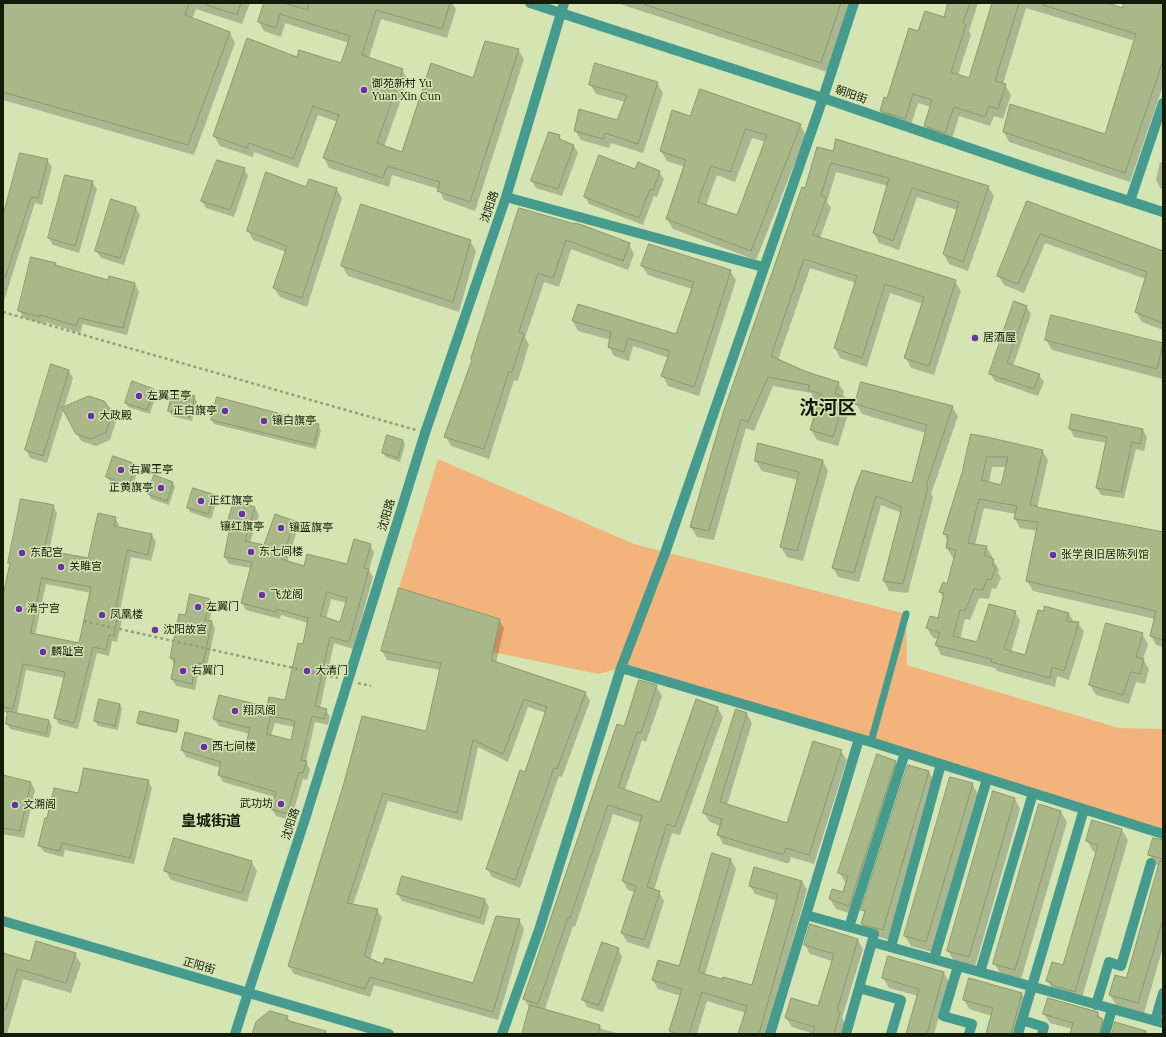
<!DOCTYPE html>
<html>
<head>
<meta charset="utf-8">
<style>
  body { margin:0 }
  #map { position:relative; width:1166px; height:1037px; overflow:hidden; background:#d4e4b3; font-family:Lora,serif }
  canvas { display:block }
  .frame { position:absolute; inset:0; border:4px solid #151b09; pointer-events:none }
</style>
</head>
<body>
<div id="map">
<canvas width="1166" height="1037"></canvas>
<div class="frame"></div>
</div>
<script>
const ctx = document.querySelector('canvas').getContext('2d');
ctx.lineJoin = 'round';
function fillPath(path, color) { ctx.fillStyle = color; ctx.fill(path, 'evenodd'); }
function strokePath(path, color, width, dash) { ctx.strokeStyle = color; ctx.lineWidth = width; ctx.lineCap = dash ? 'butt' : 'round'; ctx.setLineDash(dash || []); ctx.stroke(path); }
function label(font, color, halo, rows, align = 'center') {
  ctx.font = font + ' Lora,"Noto Sans SC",serif'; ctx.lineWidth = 3; ctx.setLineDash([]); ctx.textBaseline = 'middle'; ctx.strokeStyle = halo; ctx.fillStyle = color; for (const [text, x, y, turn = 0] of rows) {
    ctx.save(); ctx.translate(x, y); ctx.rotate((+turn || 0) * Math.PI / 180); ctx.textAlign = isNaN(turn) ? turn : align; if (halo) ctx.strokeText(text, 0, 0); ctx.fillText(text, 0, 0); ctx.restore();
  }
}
fillPath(new Path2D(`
  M438,459L634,544L906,614L907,665L1119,728L1163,729V834L621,668L598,674L493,652L500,619L399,588Z`), '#f3b47c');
fillPath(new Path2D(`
  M3,3H250L242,24L196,9L192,19L230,33L235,43L194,155L3,100Z
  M265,3H452L456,9L447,38L381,19L369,58L402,70L408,80L384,147L403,153L473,80L518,50L524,59L475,211L444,200L439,189L392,175L389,187L329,168L324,158L338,122L318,115L298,168L254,152L253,157L220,146L214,136L248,40L297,58L341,65L349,43L285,23L281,37L264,31L259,22Z
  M617,3H850L827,72Z
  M949,3H978L969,31L971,35L958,75L970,79L993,3H1104L1151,18L1157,3H1163V86L1130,182L1009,142L1004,132L1105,135L1135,41L1026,8L1003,84L1005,85L1011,95L1003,119L994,116L990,126L959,116L951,142L931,135L925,125L931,107L918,103L910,128L887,120L881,111L919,33L945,19Z
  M657,83L663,93L643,153L611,143L609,148L581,140L575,130L617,121L625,102L596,94L590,84Z
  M691,118L800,125L806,135L756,260L673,229L667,219L685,167L667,161L661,151ZM752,138L766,142L738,216L706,205L717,175L735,182Z
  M559,136L563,142L574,146L578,153L562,196L536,188L532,181Z
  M818,148L988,187L994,196L968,271L949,264L944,254L957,210L917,197L899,250L879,243L874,233L888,186L836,172L827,202L831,208L820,238L955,281L961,291L934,375L911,368L906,358L923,304L890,293L867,367L840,358L835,348L856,283L810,268L778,360L807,373L838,383L844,392L842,397L844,398L850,408L838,446L817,440L811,430L820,401L814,399L811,393L773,386L754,431L746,428L714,540L697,537L691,527L806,189Z
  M47,160L52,167L42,205L35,203L3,304V220Z
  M1160,162L1163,163V189L1160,188L1156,180Z
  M244,168L248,176L234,217L206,208L202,201Z
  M636,170L659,172L664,179L657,197L654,196L643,225L589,204L585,197Z
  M92,182L97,189L79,253L53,245L49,238Z
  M307,188H336L342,198L307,307L280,297L274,288L286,252L253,240L248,231Z
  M1027,202L1163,252V330L1142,322L1136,312L1146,279L1045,243L1024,293L1004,285L998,275Z
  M362,205L470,241L476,251L459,312L348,276L342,266Z
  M136,208L140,215L124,265L101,258L96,251Z
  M519,209L629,244L634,254L628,270L571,249L559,287L544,282L525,338L529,344L518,381L514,380L489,459L451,446L446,437L472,361Z
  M55,264L57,266L108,281L135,284L139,292L127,335L83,324L80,333L45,322L44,324L24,318L19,310Z
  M642,266L730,271L736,280L699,396L668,386L663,376L669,358L633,346L629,361L614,356L609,347L611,340L578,331L573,321L579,305L677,335L692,289L648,275Z
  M1026,306L1031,314L1013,366L1039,375L1044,382L1038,396L995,381L990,374Z
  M1052,317L1163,344V379L1052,350L1046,340Z
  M52,366L69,371L73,378L64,408L112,413L116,421L110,440L96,446L81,441L64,408L47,463L30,458L26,450Z
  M154,390L156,394L150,414L128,407L126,403Z
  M194,397L197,402L192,421L172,416L169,411Z
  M856,404L952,407L958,416L931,494L933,497L908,593L889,591L884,581L902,513L881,505L859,582L838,577L833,567L856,488L913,484L926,433L862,414Z
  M1073,415L1143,430L1147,437L1144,451L1136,449L1124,498L1101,495L1097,488L1107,443L1074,437L1070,429Z
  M212,420L318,425L321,430L316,449L214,424Z
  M971,436L1042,450L1048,460L1037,508L1163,533V647L1156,645L1151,635L1155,619L1033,591L1027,581L1038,531L1020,528L1015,519L1016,514L984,508L975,545L986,546L992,556L991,559L993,560L999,570L998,573L1001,578L996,589L992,588L989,599L979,598L970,620L965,619L960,639L978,644L1015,612L1020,621L1011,652L1026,657L1045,612V608L1069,614L1074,622L1078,623L1084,632L1069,680L1057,676L1055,687L997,671L995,668L941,655L936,645L938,639L933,638L927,628L939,619L944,598L940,592L948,585L955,558L952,557L947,548L948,541L944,534L963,473ZM992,467H1007L1002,487L989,483Z
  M403,440L405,445L400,462L386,457L383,453Z
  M756,461H823L828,471L803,561L787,557L781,547L798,480L762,471Z
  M135,465L138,469L132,489L110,481L107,477Z
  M173,483L175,487L169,505L151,499L149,494Z
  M214,496L217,500L211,519L190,512L188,507Z
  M53,506L57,513L49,552L88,559L115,518L119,525L118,528L152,535L156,542L151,561L131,557L120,611L123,615L117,642L112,641L109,656L97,653L78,729L59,724L55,717L65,678L26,670L17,714L49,721L52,726L49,738L10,729L7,724L9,713L3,712V601L10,565L9,563ZM46,584L91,593L80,644L35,635Z
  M255,508L259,515L250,543L265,546L294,521L298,528L287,562L305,567L348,565L370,545L374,552L369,571L373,577L353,649L334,643L320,708L326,710L330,717L328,725L315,722L306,762L310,769L307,780L303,779L291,820L276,816L272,809L275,797L223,782L219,775L221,768L186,757L182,750L246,749L250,734L219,726L214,719L268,708L286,701L303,645L308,623L281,615L280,619L246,610L242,603L251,568L229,564L225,557L232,525L229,521ZM331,599L347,603L341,623L326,619ZM275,723L295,727L291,741L271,736Z
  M209,600L213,606L209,622H212L215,629L206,670L199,669L195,690L176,686L172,679L174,664L171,658L186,616Z
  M499,620L504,628L496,663L585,692L590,701L562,777L559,776L520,888L492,877L487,869L526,773L546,713L528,707L508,762L478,747L462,821L388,801L353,905L377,910L382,918L370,960L384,966L474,985L519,920L524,929L498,1020L374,985L370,997L294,974L289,966L345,783L427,732L440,670L387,660L382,651Z
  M1142,634L1148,644L1143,659L1149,669L1145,684L1136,682L1129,704L1096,695L1090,685Z
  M656,686L662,696L646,742L642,740L625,790L660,803L717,707L723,717L680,835L672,833L654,890L659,892L664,901L649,949L627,942L622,933L635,892L628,890L623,881L641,823L613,814L575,927L573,926L545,1009L600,1026L602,1029L621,1034H523L530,1008L524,999L624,727Z
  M120,704L122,709L118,730L98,726L95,721Z
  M736,711L747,714L752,723L727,805L788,825L841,751L847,760L814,864L791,857L789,863H786L723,844L718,834L720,826L710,822L704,813Z
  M178,721L179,723L177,733L139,725L138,723Z
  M895,762L901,771L855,915L836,909L830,899L844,893L847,883L845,882L839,872Z
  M909,766L929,772L935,782L889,940L868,933L862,924L865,914L863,909Z
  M3,776L31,783L35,790L24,838L3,834Z
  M148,781L152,788L134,864L65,850L63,857L44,852L40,846L79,794Z
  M972,784L978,794L932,952L911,946L905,936Z
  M1015,799L1020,809L975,967L954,961L948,951Z
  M1061,812L1067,822L1021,979L1000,973L994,963Z
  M1092,822L1122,830L1128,840L1081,1001L1053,991L1048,981L1064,966L1097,853L1093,851L1087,841Z
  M1163,841V947L1144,1013L1116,1005L1110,995L1127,980L1160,866L1155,864L1149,854Z
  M713,855L731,860L736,869L705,975L752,987L777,901L755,894L750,886L802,881L807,890L766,1034H739L746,1013L707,1001L697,1034H670L681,996L658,989L653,980L679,967Z
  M251,861L257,871L247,902L171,880L165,870Z
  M402,878L485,900L489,907L484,925L402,901L398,894Z
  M811,926L858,940L863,949L842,1018L845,1023L841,1034H814L792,1027L786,1018L818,1007L832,961L810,954L805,945Z
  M618,949L622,957L603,1012L587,1007L583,999Z
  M3,954L31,963L75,954L81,964L71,993L23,979L7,1034H3Z
  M944,973L949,982L934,1034H907L918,996L889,988L883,978Z
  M1022,994L1027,1003L1018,1034H987L992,1016L969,1009L964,1000Z
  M1098,1013L1107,1029L1106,1034H1071L1072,1029L1050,1023L1044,1014Z
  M287,1016L290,1022L331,1034H253Z`), '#0003');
const building = new Path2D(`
  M3,3H189L185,15L230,32L188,145L3,92Z
  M207,3H241L237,15L207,5Z
  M264,3H284L308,10V3H450L442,29L376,10L362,55L403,69L377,143L402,152L431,63L473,78L485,41L519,49L470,202L437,191L440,182L387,166L383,178L323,158L339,115L313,106L293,159L249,143L247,148L213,136L247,38L297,57L299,50L341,63L350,36L280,14L276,28L258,22Z
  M646,3H841L821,63L646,5Z
  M948,3H970L963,23L966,25L951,72L969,78L992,3H1019L995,81L1006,84L998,109L989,106L985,117L954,107L945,133L924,126L932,100L913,94L905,119L880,111L884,97L887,98L909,28L918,31L925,11L944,17Z
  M1044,3H1107L1123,8V3H1163V61L1125,173L1003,132L1010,104L1105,134L1136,34L1043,5Z
  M595,63L658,82L638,144L605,133L603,139L574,131L579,109L617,120L627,95L589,85Z
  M700,89L801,124L751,251L666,219L686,160L660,151L672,110L690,116ZM746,129L767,135L737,215L698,202L711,166L730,172Z
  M549,132L560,135L559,139L574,145L558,189L531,181Z
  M836,139L989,186L963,262L943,254L959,202L912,188L893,241L873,233L889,178L831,163L821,195L826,198L813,235L956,280L929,366L904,358L924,297L885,284L862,358L834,348L857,276L804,259L771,356L807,372L839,382L835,394L845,397L833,437L810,430L821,394L808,390L809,385L768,377L748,422L741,419L709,531L690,527L723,413L802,187L805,188L817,147L833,151Z
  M20,153L48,159L38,198L31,197L5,278L3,277V216Z
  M599,155L635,169L638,162L660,171L653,190L650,189L639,218L584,197Z
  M217,160L245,168L230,210L201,201Z
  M266,172L306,187L309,179L337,188L302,298L273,288L287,246L247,231Z
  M65,175L93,181L75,246L48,238Z
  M111,199L136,207L120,258L95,251Z
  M1027,201L1163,251V323L1135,312L1147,272L1040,234L1018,284L997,276Z
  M361,204L471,240L453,302L341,266Z
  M519,208L575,224L576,223L582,225L630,243L623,261L566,240L553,278L538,273L519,332L524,334L512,372L509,371L484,449L444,437L472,360L471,359Z
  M649,244L731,270L694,387L661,376L670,351L628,338L624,352L608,347L611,332L572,321L578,304L676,334L694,282L641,266Z
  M31,257L56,263L55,265L108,280L109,276L135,283L123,328L79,318L76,326L41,315L40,317L18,311Z
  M1014,301L1027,306L1007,363L1040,374L1034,389L989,374Z
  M1051,315L1163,343L1157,369L1045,340Z
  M51,364L69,370L43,456L25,450Z
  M132,381L154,389L147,410L125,403Z
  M861,382L953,406L926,486L928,487L903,584L883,581L902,507L876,496L854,573L832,568L855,488L862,470L912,483L927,425L855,404Z
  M173,391L195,396L190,417L168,411Z
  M89,396L104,401L113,413L106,432L91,439L76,434L62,408Z
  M217,397L319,424L314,445L211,420Z
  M1072,414L1143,429L1140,444L1132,442L1121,492L1096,488L1107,437L1069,429Z
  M971,434L987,437L1043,450L1030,505L1037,506L1036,507L1163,532V640L1150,636L1156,611L1026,581L1038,522L1014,519L1017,506L979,499L968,543L987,546L984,555L994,559L992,565L996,567L991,580L987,579L983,590L974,589L965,611L960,610L953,636L977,642L989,604L1016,611L1004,649L1025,655L1038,610L1044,611V606L1069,613L1066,621L1079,622L1064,671L1052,667L1050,678L991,662L992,659L935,645L940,633L926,628L930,616L938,618L944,593L939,592L943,582L947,584L956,550L946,548L948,535L943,534L962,473ZM987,457H1008L1001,485L982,480Z
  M387,435L403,440L398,458L382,453Z
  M758,443L823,460L797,551L780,547L799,472L755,461Z
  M113,456L136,464L129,485L106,477Z
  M154,475L173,482L167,501L148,494Z
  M193,488L215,495L208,514L187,508Z
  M21,499L54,505L44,550L88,558L98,513L116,517L114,526L152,534L148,555L127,550L116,607L119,608L114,636L109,635L106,650L93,647L74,723L54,718L65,673L64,672L23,664L13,709L3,707V596L10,563H8ZM42,578L91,587L79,643L31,633Z
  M234,501L255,507L245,541L264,545L275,514L295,521L281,559L304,566L307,554L347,564L354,539L371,544L364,568L369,569L349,642L330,637L315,706L327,709L324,719L312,716L301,760L307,761L303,773L299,772L287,814L270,809L276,792L218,775L221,762L181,750L185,732L245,748L250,728L213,719L219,695L267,707L269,697L285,700L298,643L303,644L308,618L277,609L276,612L241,603L252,562L224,557L231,522L228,521ZM327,592L347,598L340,622L321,616ZM271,716L295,721L291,740L267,734Z
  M399,588L500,619L491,660L586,692L557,769L554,768L515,880L486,869L520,770L525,772L547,707L524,699L503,754L473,740L457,813L383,793L347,903L378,909L364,956L383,964L385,958L473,983L496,916L520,919L493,1012L370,977L365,989L288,966L344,783L362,716L426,731L441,663L381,651Z
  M190,594L210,599L205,620L212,621L203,664L196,663L192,684L171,679L175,659L170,658L179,614L185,615Z
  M1106,623L1143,633L1136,657L1144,659L1140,674L1131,672L1123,695L1089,685Z
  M639,680L657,685L641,733L637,732L618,787L660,802L696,699L718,707L675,827L667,824L647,887L660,891L644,940L621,933L636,886L622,881L642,816L608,805L570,918H568L538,1004L523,999L617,724L624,726Z
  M99,699L120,704L115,726L94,721Z
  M736,709L747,713L720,802L787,823L813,741L842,750L809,855L786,848L784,854H780L717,835L722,819L703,813Z
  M8,711L49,720L46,734L6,724Z
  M140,711L179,720L176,732L137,723Z
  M877,754L896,761L849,906L829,899L832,889L843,892L848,876L838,873Z
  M908,765L929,771L883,930L861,924L865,911L861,910Z
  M84,768L149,780L130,858L62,843L60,851L38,846L45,818H47L54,788L78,793Z
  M3,775L31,782L20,831L3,828Z
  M950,777L973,783L926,942L904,936Z
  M993,791L1015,798L969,957L947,951Z
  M1039,804L1061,811L1015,970L993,964Z
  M1092,820L1122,829L1075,992L1052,985V983L1046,981L1052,962L1063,965L1098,845L1086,841Z
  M174,838L252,861L242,893L164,871Z
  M1153,838L1163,840V859L1148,855Z
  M712,853L731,859L698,972L722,979L723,977L752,985L778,894L749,886L754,867L802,881L759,1034H738L747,1006L702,992L689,1034H679L669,1031L682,989L652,980L658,960L679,966Z
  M1160,861H1163V919L1138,1003L1109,995L1115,975L1126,978Z
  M402,876L485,899L480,918L397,894Z
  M810,924L858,939L837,1011L840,1012L834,1034H813L815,1027L785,1018L791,998L818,1006L834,954L804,945Z
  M36,941L76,953L66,983L17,969L6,1009H3V953L30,961Z
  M602,942L619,948L599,1005L582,1000Z
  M888,956L944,972L927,1034H906L919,989L882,978Z
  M969,978L1022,993L1011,1034H986L993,1008L963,1000Z
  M1048,998L1098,1012L1097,1017L1103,1019L1099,1034H1070L1073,1023L1043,1014Z
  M530,1005L600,1025L598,1034H522Z
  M270,1011L288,1016L286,1020L326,1031L325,1034H252L256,1022Z
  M1115,1022L1146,1031V1034H1112Z`);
fillPath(building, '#a9b889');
strokePath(building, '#8a996b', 1);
strokePath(new Path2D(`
  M3,312L416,430
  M84,621L338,678
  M358,683L371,686`), '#93a079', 2.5, [3, 3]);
strokePath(new Path2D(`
  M871,742L906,614`), '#459b8e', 7);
strokePath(new Path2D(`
  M248,993L305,819L425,433`), '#459b8e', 10);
strokePath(new Path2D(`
  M506,197L763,267
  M1130,201L1163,103
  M425,433L506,197L564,3
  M621,668L871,742L1163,834
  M859,739L806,915L874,934L872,942
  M849,927L905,753
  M891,947L941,764
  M934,959L987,779
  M958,966L943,1016L972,1024L969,1034
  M980,972L1033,793
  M859,988L901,1000L891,1034
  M1096,1005L1109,962L1121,966L1151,863
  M1022,1020L1044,1027L1042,1034
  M1155,1021L1163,993
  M235,1034L248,993
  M502,1034L539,930L621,668L665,553L823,98L854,3
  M770,1034L806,915
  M846,1034L872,942L1163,1023
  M1018,1034L1084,809
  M1105,1034L1112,1009`), '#459b8e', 10);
strokePath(new Path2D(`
  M530,3L823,98L1040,172L1163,212
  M3,921L389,1034`), '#459b8e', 10);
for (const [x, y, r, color] of [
  [364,90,4,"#6c31a7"],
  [975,338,4,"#6c31a7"],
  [139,396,4,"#6c31a7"],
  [225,411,4,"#6c31a7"],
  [91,416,4,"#6c31a7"],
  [264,421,4,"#6c31a7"],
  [121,470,4,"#6c31a7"],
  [161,488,4,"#6c31a7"],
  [201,501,4,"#6c31a7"],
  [242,514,4,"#6c31a7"],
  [281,528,4,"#6c31a7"],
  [251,552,4,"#6c31a7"],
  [22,553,4,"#6c31a7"],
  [1053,555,4,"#6c31a7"],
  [61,567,4,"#6c31a7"],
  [262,595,4,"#6c31a7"],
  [198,607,4,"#6c31a7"],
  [19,609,4,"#6c31a7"],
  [102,615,4,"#6c31a7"],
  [155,630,4,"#6c31a7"],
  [43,652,4,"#6c31a7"],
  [183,671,4,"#6c31a7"],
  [307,671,4,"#6c31a7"],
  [235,711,4,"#6c31a7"],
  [204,747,4,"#6c31a7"],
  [281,804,4,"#6c31a7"],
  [15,805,4,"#6c31a7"]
]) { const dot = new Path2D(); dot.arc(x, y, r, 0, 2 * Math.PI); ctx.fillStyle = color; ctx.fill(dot); strokePath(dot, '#d4e4b3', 1.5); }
label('11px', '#151b09', '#d4e4b3', [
  ["御苑新村 Yu",372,84],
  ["Yuan Xin Cun",372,97],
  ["居酒屋",983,338],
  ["左翼王亭",147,396],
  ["正白旗亭",217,411,"right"],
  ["大政殿",99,416],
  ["镶白旗亭",272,421],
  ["右翼王亭",129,470],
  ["正黄旗亭",153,488,"right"],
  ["正红旗亭",209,501],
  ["镶红旗亭",242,527,"center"],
  ["镶蓝旗亭",289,528],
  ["东七间楼",259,552],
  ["东配宫",30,553],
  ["张学良旧居陈列馆",1061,555],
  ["关雎宫",69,567],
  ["飞龙阁",270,595],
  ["左翼门",206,607],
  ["清宁宫",27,609],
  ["凤凰楼",110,615],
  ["沈阳故宫",163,630],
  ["麟趾宫",51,652],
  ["右翼门",191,671],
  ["大清门",315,671],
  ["翔凤阁",243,711],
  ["西七间楼",212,747],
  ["武功坊",273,804,"right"],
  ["文溯阁",23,805]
], 'left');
label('11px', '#151b09', '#d4e4b3', [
  ["朝阳街",851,95,19],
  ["沈阳路",490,207,-71],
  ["沈阳路",387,515,-73],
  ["沈阳路",291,824,-72],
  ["正阳街",199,966,16]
]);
label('bold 15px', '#151b09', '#d4e4b3', [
  ["皇城街道",211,822]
]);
label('bold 19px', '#151b09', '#d4e4b3', [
  ["沈河区",828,409]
]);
</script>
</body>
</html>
